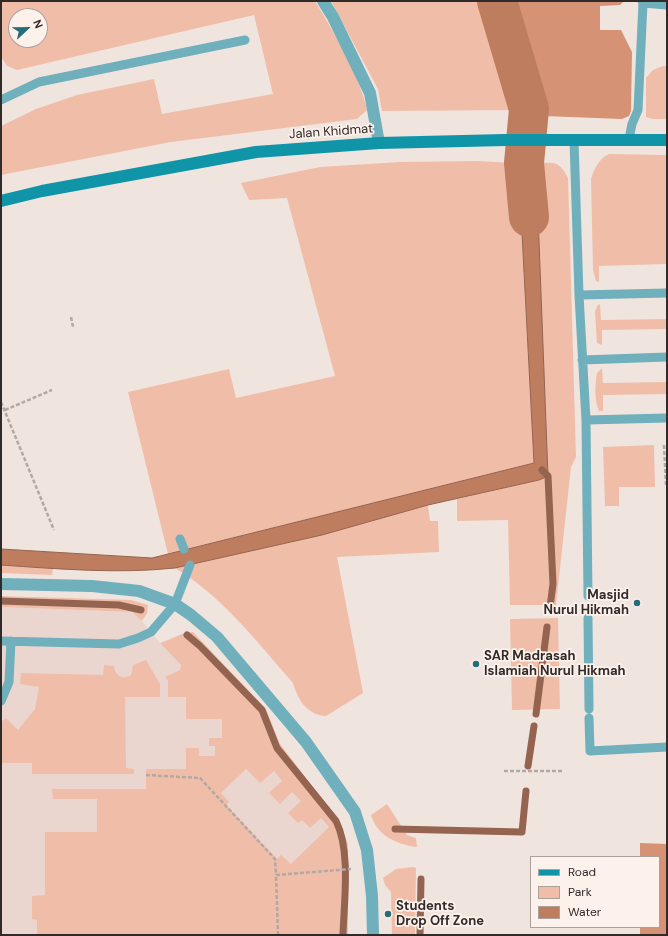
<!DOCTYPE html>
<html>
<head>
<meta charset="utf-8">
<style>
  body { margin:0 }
  #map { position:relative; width:668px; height:936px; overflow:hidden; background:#f0e4df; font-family:"DM Sans",sans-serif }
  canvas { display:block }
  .frame { position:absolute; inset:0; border:2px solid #302b29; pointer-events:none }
  .legend { position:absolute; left:530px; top:856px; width:130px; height:72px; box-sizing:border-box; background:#fdf1ec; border:1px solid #aba29e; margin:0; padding:5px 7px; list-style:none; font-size:12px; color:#302b29 }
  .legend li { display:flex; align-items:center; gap:8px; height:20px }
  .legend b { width:20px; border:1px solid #aba29e }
  .north { position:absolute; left:8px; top:8px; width:40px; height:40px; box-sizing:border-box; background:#fdf1ec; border:1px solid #aba29e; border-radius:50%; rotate:68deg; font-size:11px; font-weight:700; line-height:16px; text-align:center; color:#302b29 }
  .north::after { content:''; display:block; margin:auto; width:14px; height:18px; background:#256d79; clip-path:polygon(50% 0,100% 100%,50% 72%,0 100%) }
</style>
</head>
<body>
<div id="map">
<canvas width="668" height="936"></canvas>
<div class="frame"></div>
<ul class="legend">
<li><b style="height:5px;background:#1094a7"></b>Road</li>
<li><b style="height:11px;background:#f0bea8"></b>Park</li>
<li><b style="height:11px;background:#bf7d60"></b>Water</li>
</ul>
<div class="north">N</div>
</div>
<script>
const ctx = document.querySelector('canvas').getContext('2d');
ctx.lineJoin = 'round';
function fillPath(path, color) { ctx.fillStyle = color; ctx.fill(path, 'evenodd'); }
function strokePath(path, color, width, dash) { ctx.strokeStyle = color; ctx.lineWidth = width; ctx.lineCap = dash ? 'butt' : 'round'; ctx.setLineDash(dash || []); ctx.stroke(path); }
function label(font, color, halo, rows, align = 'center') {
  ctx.font = font + ' "DM Sans",sans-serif'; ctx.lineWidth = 3.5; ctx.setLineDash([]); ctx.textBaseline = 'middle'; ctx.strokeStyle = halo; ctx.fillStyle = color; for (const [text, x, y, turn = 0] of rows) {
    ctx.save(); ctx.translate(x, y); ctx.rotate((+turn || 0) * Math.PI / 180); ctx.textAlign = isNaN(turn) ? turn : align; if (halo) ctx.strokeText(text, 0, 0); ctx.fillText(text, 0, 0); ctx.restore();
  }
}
fillPath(new Path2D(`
  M1,607L132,612L142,621L160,643L333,820L336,935H1Z`), '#ead6cf');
fillPath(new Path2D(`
  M1,1H315C332,29 361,78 367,110L357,119L171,142L1,175V126L36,109L77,95L154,79L162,114L273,94L254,15L17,70L7,66L1,57ZM16,16H40V40H16Z
  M331,1H487L518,110L382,111L378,89Z
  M663,66H667V119H652L646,117V78L653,70Z
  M609,154L667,155V264L599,266V282L596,281L593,270L591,179C595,167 598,160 609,154Z
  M477,161L513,163L519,175L534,463L168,554L128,392L229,369L236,398L335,376L287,198L249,200L241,183L320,167L400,162Z
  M536,163C554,163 559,160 568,178L576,457L571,467L556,605H510L508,520L457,521V499L539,480Z
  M600,304L601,320L667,319V329L602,330V345L597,343L595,312L597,306Z
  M602,368L603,383L667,382V394L603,395V411H599C594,399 595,385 597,373Z
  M654,445L655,487H619V506H605L603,447Z
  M428,505L430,521H438L439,552L337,557L363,693L326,716C307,715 298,700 293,683C257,642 223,597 175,568L322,535Z
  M1,565L53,568L52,575L1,573Z
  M1,596L131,600L148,605L147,613L142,621L132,612L1,607Z
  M558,618L560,709L512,710L510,619Z
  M193,632L266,709L280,744L340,822L348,844V935H37V920L32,919V896L45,895V832H97V799H53L52,789H146V769H186V748H199V756H215V746H209V738H222V719H186V697H168V681L165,677L180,670L181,665L160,643C173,639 179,633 193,632ZM246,769L260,783L274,771L282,781L269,793L280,804L292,792L301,801L288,813L298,823L302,820L310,828L321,818L329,827L291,864L281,855L277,859L226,805L229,802L221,793Z
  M146,660L160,684V697H125L126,768L134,769V774H32V763H1V722L6,718L18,730L35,709L39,687L20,684L21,673L103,675L104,665L114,666C115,676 123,680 131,675L133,665Z
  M387,804L407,835L416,838L417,847C396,844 377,836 371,815Z
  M413,867L416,868L415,935H392L391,892L385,885L383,878L396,869Z`), '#f0bea8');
fillPath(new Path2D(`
  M507,1H624L620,5L600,6V30H621L632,52L631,111L629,116L622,119L544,116L540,113Z
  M640,843L667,844V935H640V927H659V857H640Z`), '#d69275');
const water = new Path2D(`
  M487,1H507L539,109L518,110Z
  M513,163H536L548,476L539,480L428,505L322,535L175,568C118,574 59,569 1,565V549L152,558L534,463L519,175Z`);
fillPath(water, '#bf7d60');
strokePath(water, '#946450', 1);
strokePath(new Path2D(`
  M542,470L548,476L553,584L550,607
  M1,601L119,605L141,610
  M187,635L200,646L262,710L277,748L336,821C351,851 344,901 343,935
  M536,714L547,627
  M528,766L534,726
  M395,829L522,832L526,791
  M420,935L421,879`), '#946450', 7);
strokePath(new Path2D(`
  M497,1L529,109L524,163L529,217`), '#bf7d60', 40);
strokePath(new Path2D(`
  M71,317L73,327
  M1,402L54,530
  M5,410L52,390
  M664,445L666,486
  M504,771H564
  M146,775L200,778L275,859L276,875
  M278,935L276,875L351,869`), '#b2a8a4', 2.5, [4, 2]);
strokePath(new Path2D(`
  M642,1L643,3L667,5
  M1,100L39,82L245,40
  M629,139L632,124L638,110L643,3
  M574,140L579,295L586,420L588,596
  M579,295L667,293
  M582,360L667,357
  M586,420L667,418
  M180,539L184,549
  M588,618L589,709
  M1,641L119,644L138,638L151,632L175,604L190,565
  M1,701L9,682L11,641
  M589,718L590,751L667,747`), '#6fb0bc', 9);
strokePath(new Path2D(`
  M323,1L333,17L370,93L379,143
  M1,584L92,586L139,591L175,604L191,615L217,637L306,742L355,812L367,850L372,896L373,935`), '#6fb0bc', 12);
strokePath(new Path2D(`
  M1,201L42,191L256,152L379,143L505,140H667`), '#1094a7', 12);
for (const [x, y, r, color] of [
  [637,603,4,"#256d79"],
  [476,664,4,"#256d79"],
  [388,914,4,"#256d79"]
]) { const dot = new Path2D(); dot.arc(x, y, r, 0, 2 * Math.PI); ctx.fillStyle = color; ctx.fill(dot); strokePath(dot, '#fdf1ec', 1.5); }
label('13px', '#302b29', '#fdf1ec', [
  ["Jalan Khidmat",331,132,-4]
]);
label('bold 13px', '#302b29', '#fdf1ec', [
  ["Masjid",629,596,"right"],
  ["Nurul Hikmah",629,611,"right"],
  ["SAR Madrasah",484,657],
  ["Islamiah Nurul Hikmah",484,672],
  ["Students",396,907],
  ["Drop Off Zone",396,922]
], 'left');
</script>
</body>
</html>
